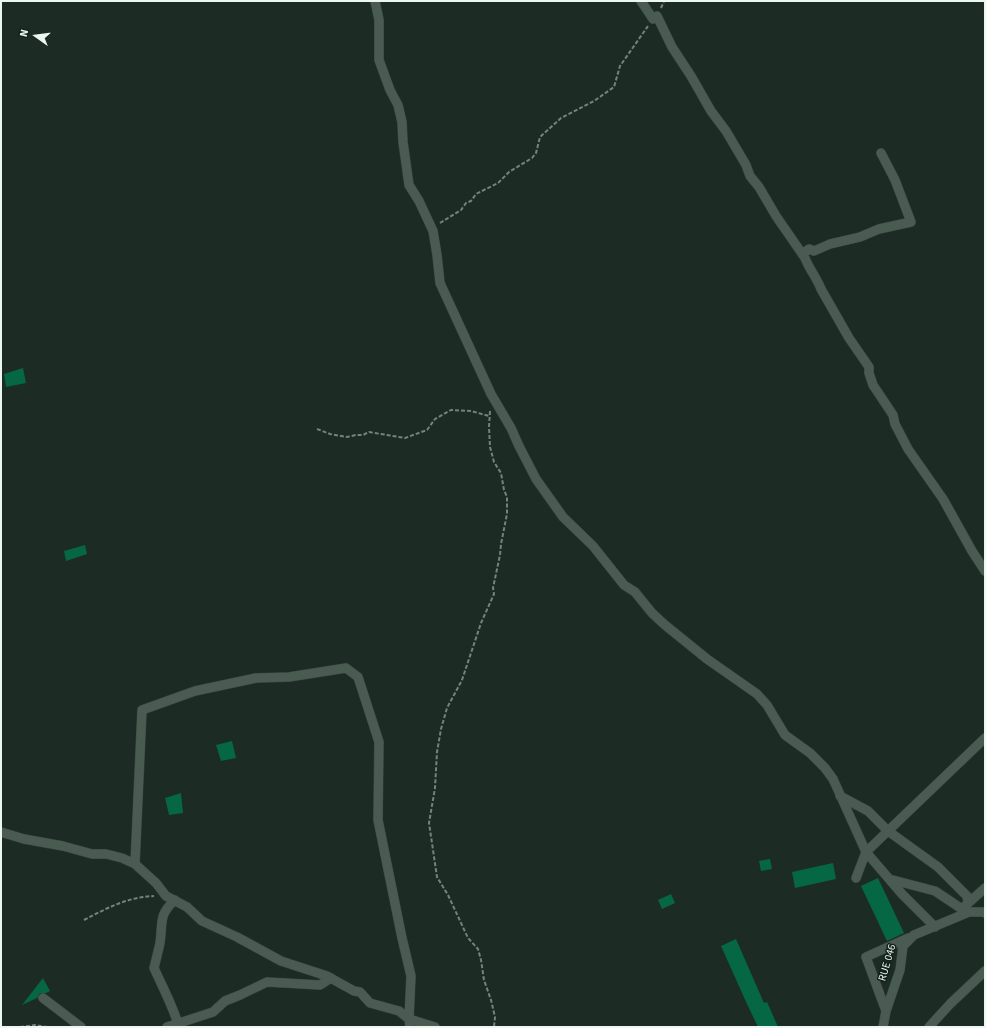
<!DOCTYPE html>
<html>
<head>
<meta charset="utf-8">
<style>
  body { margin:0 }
  #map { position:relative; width:986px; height:1028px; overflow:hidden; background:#1c2c24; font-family:"Source Sans 3",sans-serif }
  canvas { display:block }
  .frame { position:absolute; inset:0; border:2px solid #edf7f1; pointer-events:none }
  .north { position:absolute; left:16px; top:16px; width:40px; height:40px; -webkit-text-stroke:3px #13221a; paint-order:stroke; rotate:284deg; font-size:11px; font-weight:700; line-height:16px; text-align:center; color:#edf7f1 }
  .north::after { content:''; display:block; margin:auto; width:14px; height:18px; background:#edf7f1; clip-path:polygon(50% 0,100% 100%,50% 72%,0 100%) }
</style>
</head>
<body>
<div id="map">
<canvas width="986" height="1028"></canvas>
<div class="frame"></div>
<div class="north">N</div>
</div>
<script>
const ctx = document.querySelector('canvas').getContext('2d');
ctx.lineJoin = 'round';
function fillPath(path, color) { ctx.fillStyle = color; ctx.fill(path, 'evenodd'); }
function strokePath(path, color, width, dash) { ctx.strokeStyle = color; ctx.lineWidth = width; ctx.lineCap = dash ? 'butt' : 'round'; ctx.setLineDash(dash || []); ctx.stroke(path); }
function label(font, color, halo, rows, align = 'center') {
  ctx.font = font + ' "Source Sans 3",sans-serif'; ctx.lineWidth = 3; ctx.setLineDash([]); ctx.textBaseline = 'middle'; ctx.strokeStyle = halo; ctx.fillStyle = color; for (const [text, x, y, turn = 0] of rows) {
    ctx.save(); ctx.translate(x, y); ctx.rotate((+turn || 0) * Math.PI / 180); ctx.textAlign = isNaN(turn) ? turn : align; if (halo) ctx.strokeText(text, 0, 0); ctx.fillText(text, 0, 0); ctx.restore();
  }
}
fillPath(new Path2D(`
  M23,368L26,383L6,387L4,374Z
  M85,545L87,554L66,561L64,551Z
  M232,741L236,758L221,761L216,745Z
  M181,793L183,813L169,815L165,798Z
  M770,859L772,869L761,871L759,861Z
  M833,863L836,879L795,888L792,872Z
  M878,878L904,933L887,941L861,886Z
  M671,894L675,903L662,909L658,900Z
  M736,939L764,1003L767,1002L778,1027H758L747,1004L721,946Z
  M43,978L50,991L46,993H40L37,998L22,1005Z`), '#056744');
const minor = new Path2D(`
  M375,1L379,20V60L390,90L398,105L402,122L403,142L409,185L419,201L433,231L437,255L440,283L491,394L511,428L519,446L536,479L563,517L593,546L624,585L635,592L652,613L665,625L707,659L757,694L767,705L785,735L810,753L825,768L833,779L866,852L856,878
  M641,1L653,19L657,16L672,47L691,76L711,111L726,131L746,165L750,176L759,187L776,216L805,258C809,269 817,278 821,289L849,338L869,367V373L873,385L893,415L895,424L908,449L943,499L972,551L985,571
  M802,254L809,249L814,251L830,244L860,237L879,229L911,222L895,180L881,153
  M840,796L868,811L888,831L938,867L967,896L968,903
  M1,832L24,839L63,846L92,854H106L122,858L135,864L156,883L166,896L187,907L202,921L237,937L281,961L327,976L354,991L360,992L370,1003L399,1011L409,1019L435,1027
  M135,864L142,710L195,691L256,678L289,677L346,668L358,677L379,742L378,820L402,938L411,976L409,1019L410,1027
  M889,879L935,891L962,909
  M175,900C158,915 163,923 160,943C158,952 156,960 154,968C163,988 173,1006 179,1027
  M965,906L985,888
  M935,927L902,894L866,852L985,738
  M43,998L81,1027
  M886,1011L866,957L908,938
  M167,1027L213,1012L225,1001L240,995L267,982L320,985L331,978
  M883,1027L886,1011L900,970L903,946L914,935L969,912H983L985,913
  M929,1027L950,1004L985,971`);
strokePath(minor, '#39463f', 10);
strokePath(new Path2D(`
  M661,8L664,1
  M440,223L461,210L466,203L471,201L476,194L498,183L509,172L532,158L536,153L540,137L561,118L594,101L614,87L620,66L648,26
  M490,411L489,427L490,447L494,462L501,473L504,490L507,497V514L501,544L500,555L493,588L494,594L481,623L462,680L447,708L441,729L437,752L435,788L429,823L437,877L448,895L468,938L478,949L481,960L484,980L491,1000L495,1017L494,1027
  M317,429L330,434L347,437L356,435H363L369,432L405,438L427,430L435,419L451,410L471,411L489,416
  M84,920C107,908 128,897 154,896
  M20,1027L35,1025L47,1027`), '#75837b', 2, [4, 2]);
strokePath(minor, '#4a5b52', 9);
label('11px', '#edf7f1', '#13221a', [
  ["RUE 046",888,963,-74]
]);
</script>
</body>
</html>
